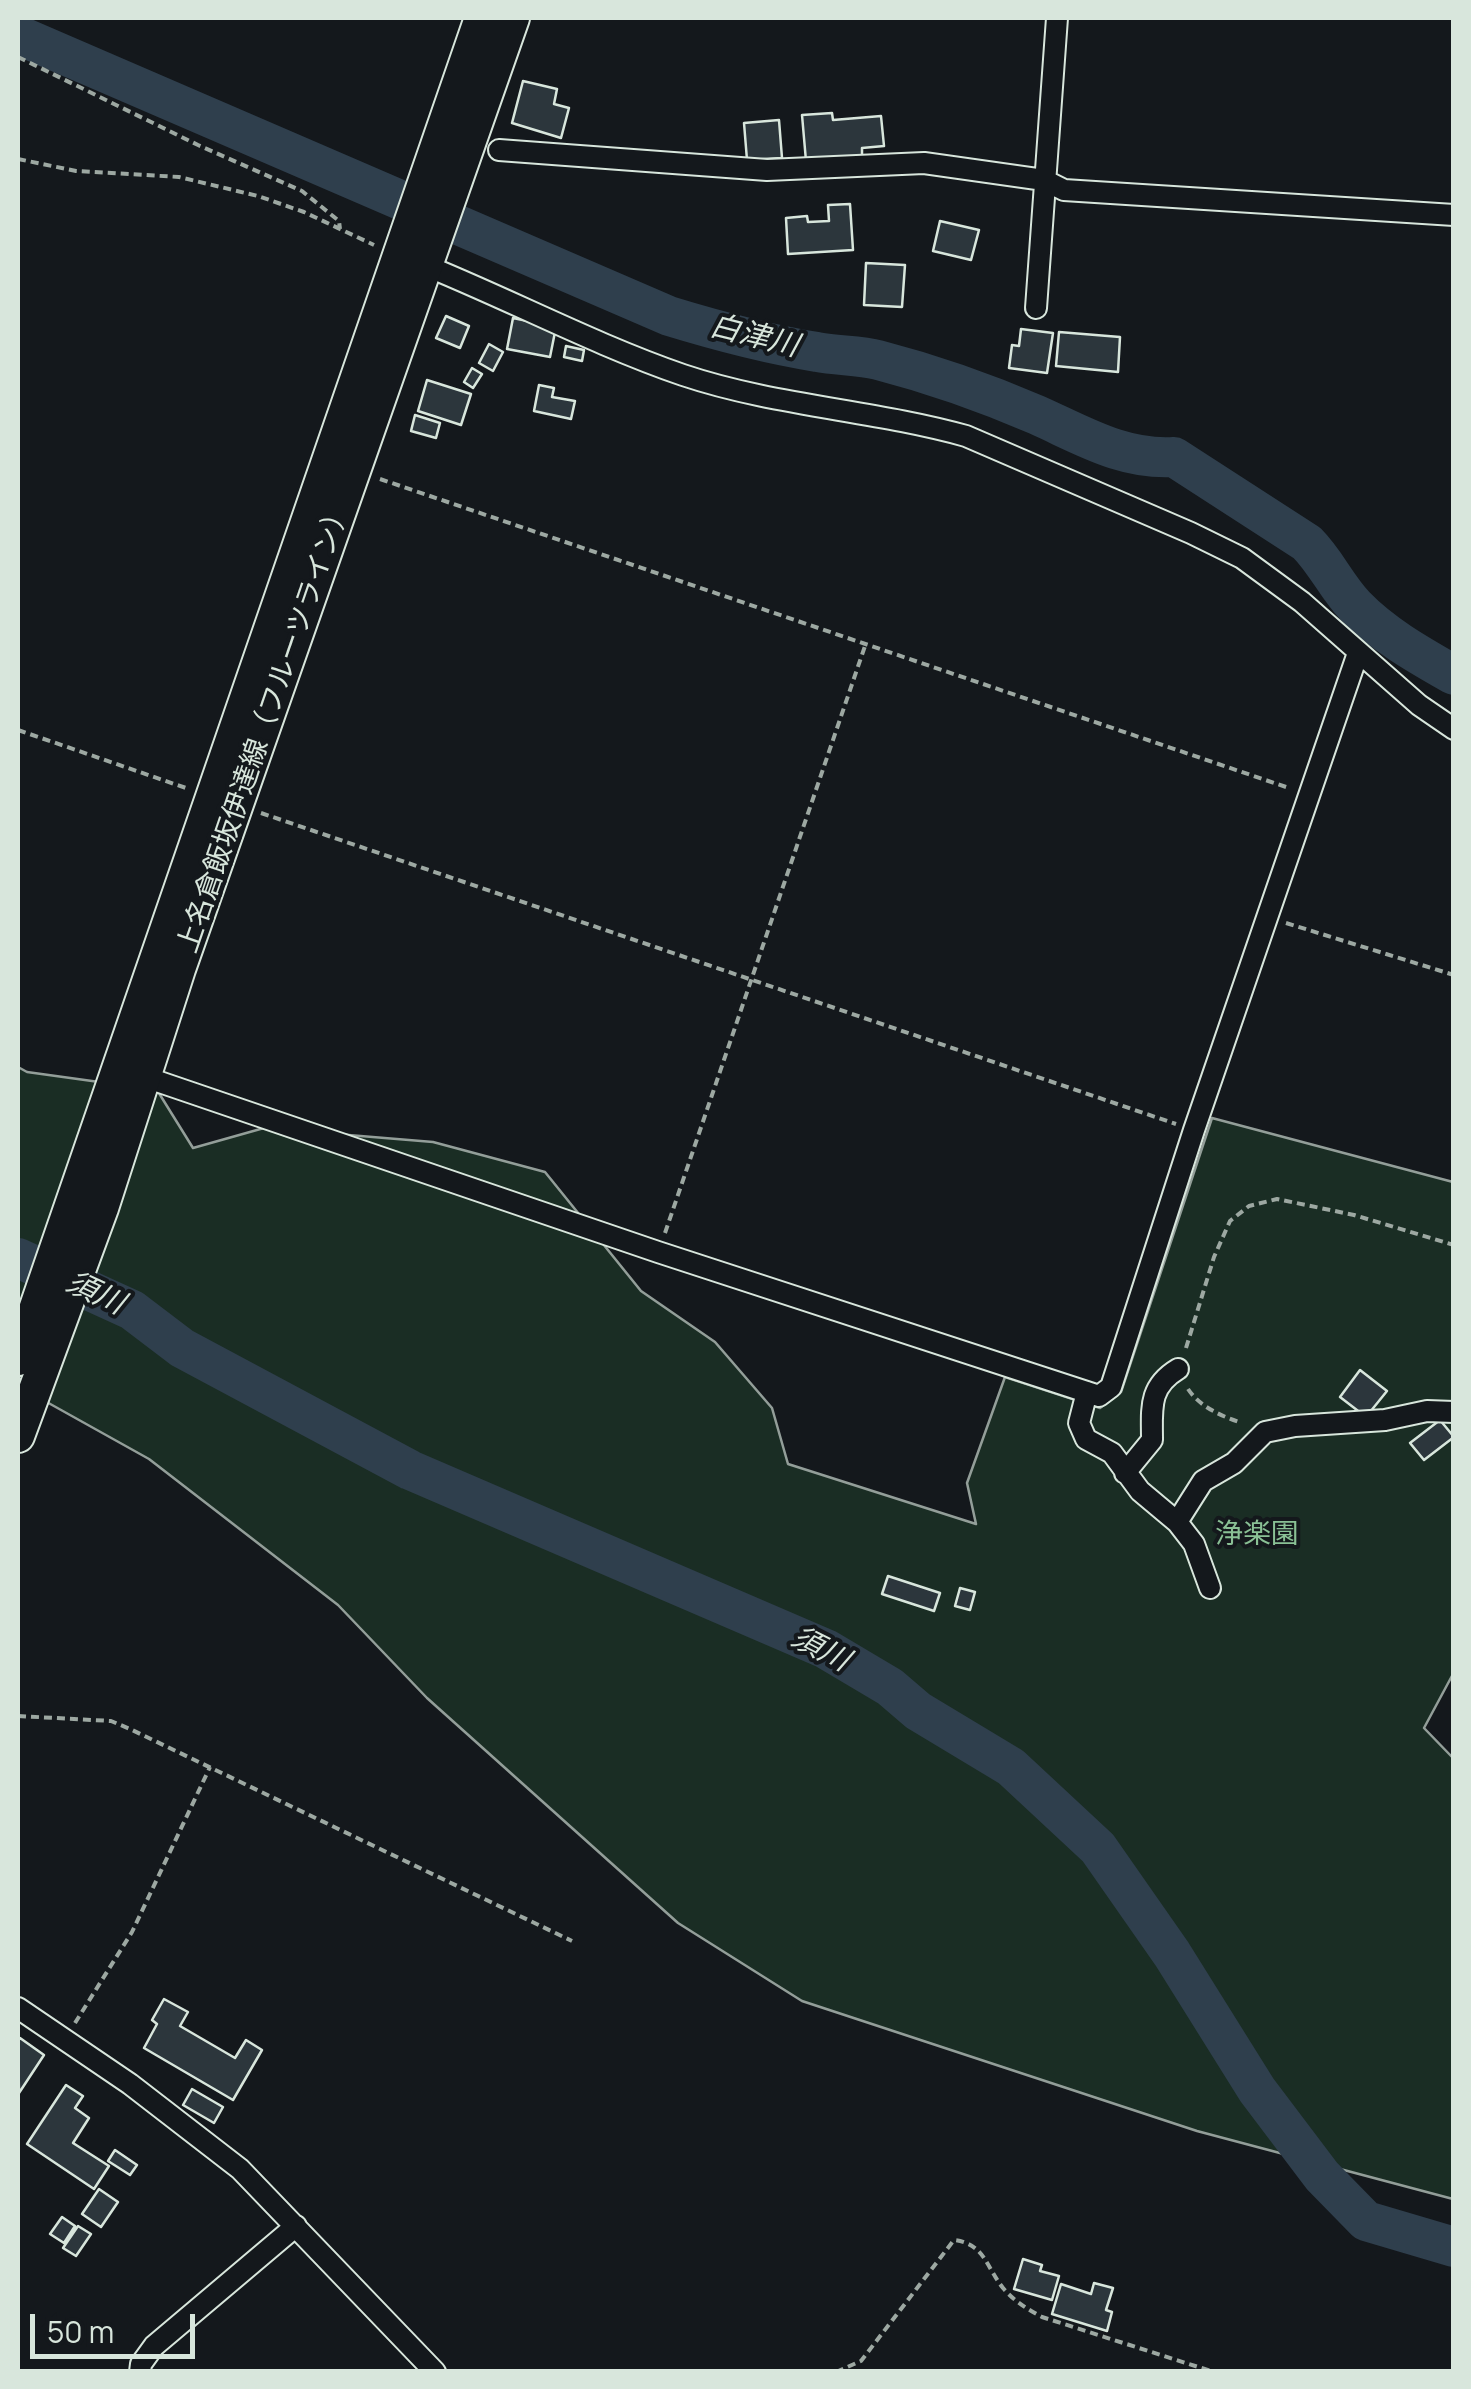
<!DOCTYPE html>
<html>
<head>
<meta charset="utf-8">
<style>
  body { margin:0 }
  #map { position:relative; width:1471px; height:2389px; overflow:hidden; background:#14181c; font-family:Manrope,sans-serif }
  canvas { display:block }
  .frame { position:absolute; inset:0; border:20px solid #d8e6dc; pointer-events:none }
  .scale { position:absolute; left:30px; top:2314px; width:165px; height:45px; box-sizing:border-box; border:5px solid #d8e6dc; border-top:0; padding-left:12px; font-size:30px; line-height:35px; white-space:nowrap; color:#d8e6dc; -webkit-text-stroke:8px #14181c; paint-order:stroke }
</style>
</head>
<body>
<div id="map">
<canvas width="1471" height="2389"></canvas>
<div class="frame"></div>
<div class="scale">50 m</div>
</div>
<script>
const ctx = document.querySelector('canvas').getContext('2d');
ctx.lineJoin = 'round';
function fillPath(path, color) { ctx.fillStyle = color; ctx.fill(path, 'evenodd'); }
function strokePath(path, color, width, dash) { ctx.strokeStyle = color; ctx.lineWidth = width; ctx.lineCap = dash ? 'butt' : 'round'; ctx.setLineDash(dash || []); ctx.stroke(path); }
function label(font, color, halo, rows, align = 'center') {
  ctx.font = font + ' Manrope,"Noto Sans JP",sans-serif'; ctx.lineWidth = 8; ctx.setLineDash([]); ctx.textBaseline = 'middle'; ctx.strokeStyle = halo; ctx.fillStyle = color; for (const [text, x, y, turn = 0] of rows) {
    ctx.save(); ctx.translate(x, y); ctx.rotate((+turn || 0) * Math.PI / 180); ctx.textAlign = isNaN(turn) ? turn : align; if (halo) ctx.strokeText(text, 0, 0); ctx.fillText(text, 0, 0); ctx.restore();
  }
}
const green = new Path2D(`
  M18,1067L27,1072L157,1090L193,1148L264,1128L433,1142L545,1172L641,1291L715,1342L772,1408L788,1464L976,1524L967,1483L1005,1377L1100,1408L1121,1392L1212,1118L1453,1182V1674L1424,1728L1453,1758V2199L1197,2131L802,2001L678,1923L427,1698L338,1605L149,1459L18,1386Z`);
fillPath(green, '#1a2d24');
strokePath(green, '#939e99', 2.5);
strokePath(new Path2D(`
  M18,35L669,316C718,331 767,344 817,352C837,356 859,355 878,360C932,374 986,393 1037,415C1082,435 1122,460 1174,457L1307,543C1326,562 1336,586 1355,606C1383,635 1419,655 1454,675
  M18,1258L132,1310L182,1348L410,1470L826,1649L890,1687L918,1711L1011,1767L1098,1848L1172,1954L1257,2090L1322,2176L1366,2221L1454,2247`), '#2f3f4d', 40);
const building = new Path2D(`
  M523,81L557,89L554,104L569,108L561,138L512,123Z
  M832,113L833,120L881,116L884,146L862,148V157L806,161L802,115Z
  M779,120L782,158L747,160L744,123Z
  M850,204L853,250L788,254L786,218L807,216L808,222L829,221L828,205Z
  M940,221L979,230L971,260L933,251Z
  M866,263L905,265L902,307L864,305Z
  M446,316L469,326L460,348L436,338Z
  M513,318L556,327L550,357L507,349Z
  M1021,329L1053,333L1047,373L1009,368L1012,345L1019,346Z
  M1059,332L1120,337L1118,372L1056,366Z
  M489,344L503,352L493,371L479,363Z
  M566,346L584,350L582,361L564,357Z
  M472,368L482,374L473,388L464,382Z
  M427,380L471,394L461,425L418,411Z
  M539,385L554,388L552,397L575,401L571,419L534,411Z
  M415,415L440,423L436,438L411,431Z
  M1360,1370L1387,1391L1366,1417L1340,1397Z
  M1440,1420L1454,1437L1424,1460L1410,1443Z
  M888,1576L940,1593L934,1611L882,1594Z
  M960,1588L975,1592L970,1610L955,1606Z
  M164,1999L188,2012L180,2026L235,2058L246,2040L262,2050L233,2100L144,2048L157,2024L152,2020Z
  M20,2038L44,2055L19,2093L18,2041Z
  M66,2085L83,2096L75,2108L89,2118L73,2143L109,2166L94,2189L27,2144Z
  M192,2089L223,2107L214,2123L183,2105Z
  M115,2150L137,2165L130,2175L108,2161Z
  M99,2189L118,2202L101,2227L82,2214Z
  M62,2217L75,2226L64,2243L50,2234Z
  M78,2226L91,2234L76,2256L63,2248Z
  M1023,2259L1042,2265L1040,2271L1059,2276L1052,2300L1014,2289Z
  M1094,2283L1113,2288L1106,2310L1112,2312L1107,2331L1052,2314L1061,2284L1091,2294Z`);
fillPath(building, '#2c363c');
strokePath(building, '#d8e6dc', 2.5);
const minor = new Path2D(`
  M499,150L767,170L924,163L1044,180L1064,190L1454,215
  M417,262C507,298 593,344 683,375C775,406 873,410 966,436L1191,533L1242,558L1302,602L1419,705L1454,729
  M1036,308L1057,18
  M145,1077L658,1252L1099,1396L1111,1387L1194,1130L1358,653
  M1087,1392L1079,1423L1086,1439L1112,1453L1140,1491L1177,1522L1194,1544L1210,1588
  M1125,1473L1152,1440C1152,1409 1148,1387 1178,1369
  M1177,1522L1203,1481L1234,1463L1265,1432L1295,1426L1385,1420L1427,1411L1454,1412
  M18,2008L130,2084L240,2169L435,2372
  M140,2372L141,2364L154,2346L296,2226`);
const primary = new Path2D(`
  M18,1359L481,18
  M18,1436L102,1208L179,969L513,18`);
strokePath(minor, '#d8e6dc', 24);
strokePath(primary, '#d8e6dc', 36);
strokePath(new Path2D(`
  M18,57L198,145L302,191L339,221L340,229
  M18,159L76,171L179,177L258,196L304,212L374,245
  M380,479L1289,788
  M18,730L186,788
  M261,813L1176,1124
  M1286,923L1454,975
  M665,1233L865,646
  M1186,1348L1214,1257L1230,1221L1249,1206L1277,1199L1354,1215L1454,1245
  M1188,1389C1200,1407 1221,1416 1242,1423
  M18,1716L111,1721L130,1729L572,1941
  M75,2023L132,1932L210,1767
  M836,2372L861,2361L954,2240C985,2244 986,2267 1003,2288C1014,2301 1027,2309 1042,2317L1214,2372`), '#9da8a2', 4, [8, 5]);
strokePath(minor, '#14181c', 20);
strokePath(primary, '#14181c', 32);
label('28px', '#d8e6dc', '#14181c', [
  ["上名倉飯坂伊達線（フルーツライン）",265,727,-71]
]);
label('28px', '#8ac095', '#14181c', [
  ["浄楽園",1257,1535]
]);
label('italic 30px', '#d8e6dc', '#14181c', [
  ["白津川",754,337,14],
  ["須川",95,1294,25],
  ["須川",820,1650,27]
]);
</script>
</body>
</html>
